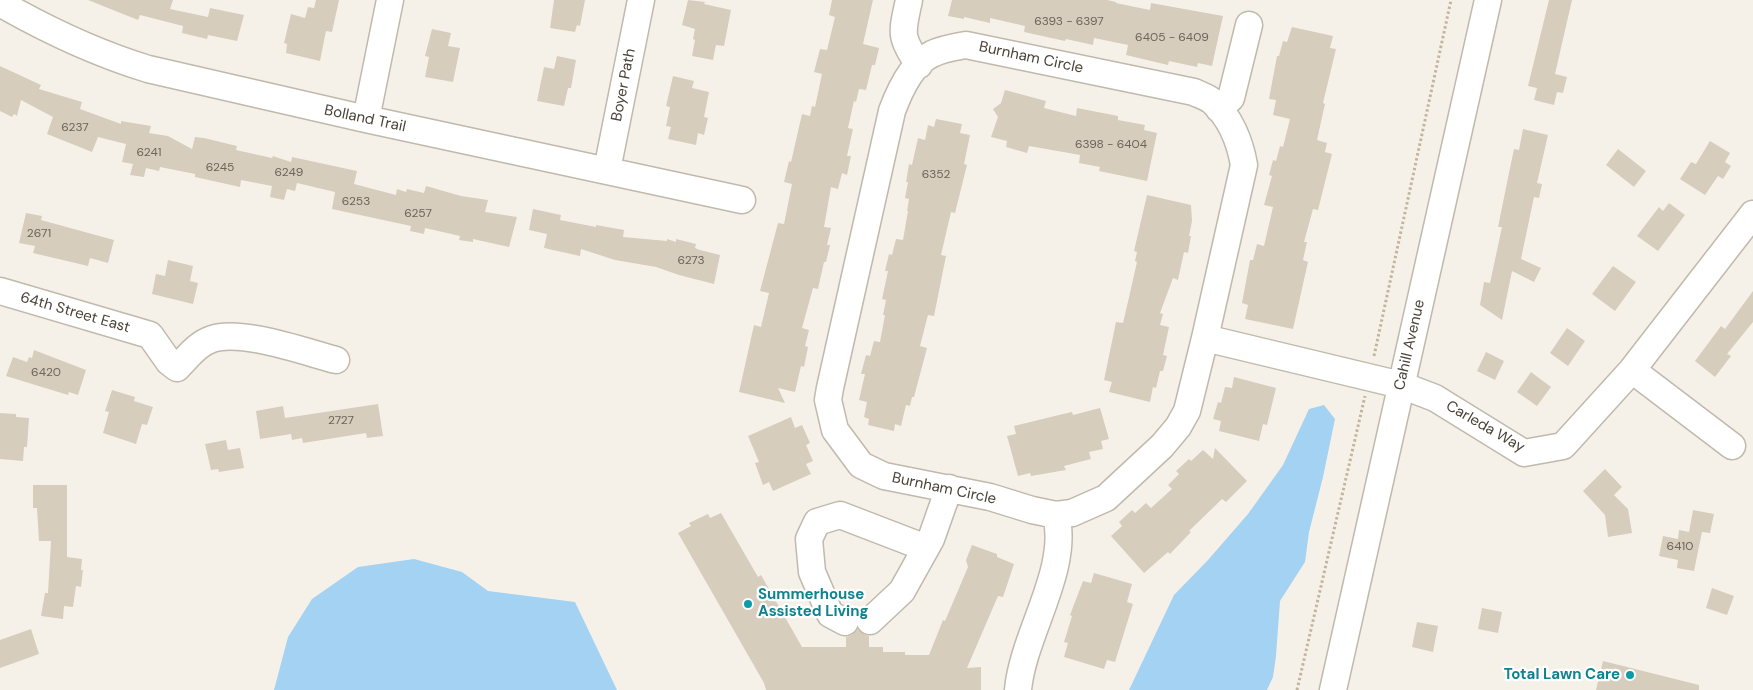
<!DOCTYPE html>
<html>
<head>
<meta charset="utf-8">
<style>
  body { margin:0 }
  canvas { display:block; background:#f5f1e9 }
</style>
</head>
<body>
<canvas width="1753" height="690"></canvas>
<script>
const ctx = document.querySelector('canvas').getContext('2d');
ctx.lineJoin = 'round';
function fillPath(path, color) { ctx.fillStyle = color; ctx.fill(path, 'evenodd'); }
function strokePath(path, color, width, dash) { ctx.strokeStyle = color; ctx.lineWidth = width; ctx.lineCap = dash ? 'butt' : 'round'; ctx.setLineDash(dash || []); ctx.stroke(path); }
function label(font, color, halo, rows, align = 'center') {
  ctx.font = font + ' "DM Sans",sans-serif'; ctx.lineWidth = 4.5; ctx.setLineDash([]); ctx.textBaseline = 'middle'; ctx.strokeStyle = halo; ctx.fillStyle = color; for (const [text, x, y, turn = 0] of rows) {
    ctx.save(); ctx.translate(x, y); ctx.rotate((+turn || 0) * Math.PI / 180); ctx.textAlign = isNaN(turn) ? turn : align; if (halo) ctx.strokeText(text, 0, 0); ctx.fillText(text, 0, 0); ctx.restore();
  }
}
fillPath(new Path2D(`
  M1324,405L1335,419L1323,477L1309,532L1305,562L1280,601L1276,656L1273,677L1267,690H1129L1174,595L1208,560L1248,514L1283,465L1309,409Z
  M414,559L462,572L488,591L575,602L617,690H274L288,637L312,599L358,567Z`), '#a3d2f3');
fillPath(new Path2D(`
  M88,0H173L170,9L208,17L210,8L244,15L237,41L208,35L207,39L182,33L183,26L140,15L138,20Z
  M316,0H339L332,32L326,31L320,61L286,53L287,44L284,43L291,14L305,18L308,7L314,8Z
  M554,0H585L580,26L577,25L575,32L550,28Z
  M688,0L705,2L704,4L731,10L724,46L716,45L713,60L692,56L695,40L693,39L695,29L682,25Z
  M832,0H873L863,44L879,48L875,65H872L866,90L859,89L856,102L854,101L848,128L853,129L847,156H851L847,175L842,173L838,189L831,187L824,227L831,228L827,245H830L826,262H824L818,289L813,288L802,328L809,330L805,346L808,347L804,367L801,366L795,392L778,388L785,403L739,392L754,325L761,327L769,293L760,291L778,223L784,224L792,184L784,182L789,161L791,162L802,114L810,116L812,106L815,107L822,74L814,72L820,49L827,50L835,17L829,15Z
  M952,0H1107L1116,2V3L1150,10L1151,3L1223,16L1212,66L1198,63L1197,67L1169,61L1168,65L1126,55L1128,45L1094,38L1093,45L1066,39L1065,41L1024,32L1025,26L990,18V23L964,17V19L948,16Z
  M1549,0H1572L1555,74L1567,77L1563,93L1557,92L1554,105L1534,100L1537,88L1528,86Z
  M1292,27L1333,36L1330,48L1336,49L1323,103L1325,104L1317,140L1327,143L1325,152L1332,154L1318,210L1313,209L1304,242H1307L1303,260L1308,262L1293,329L1245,319L1248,305L1242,303L1250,260H1253L1257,244L1264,246L1273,207L1264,205L1272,176L1269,175L1273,160L1276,161L1280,146L1283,147L1290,119L1273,115L1276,100L1269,99L1277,56H1279L1283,41L1287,42Z
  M432,29L451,33L448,46L460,48L453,82L425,77L429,57L425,56Z
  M557,56L576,60L571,88H568L564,106L537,101L544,67L554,69Z
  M0,66L41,85L39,89L82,102L80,109L121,124V121L151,126L149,133L168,136L192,149L195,137L204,138L237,146L236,150L272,158L273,156L291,162L292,157L357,171L354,184L396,195L397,189L406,192L407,189L424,193L426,186L461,196L488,200L485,212L517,217L509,247L473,239V242L459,240L460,236L425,228L424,234L410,231L411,226L332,209L335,192L297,183L295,191L287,189L284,200L270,197L272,186L241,180L240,187L195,177V174L160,167L159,171L146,168L144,177L130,175L133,164L122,162L126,144L98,137L92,152L47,134L53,117L21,100L17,116L14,114L12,117L0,111Z
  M673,76L694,81L692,88L709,92L704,117L708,118L704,135L698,133L696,145L668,139L671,127L666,126L670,107L666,106Z
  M1005,90L1046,101L1044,108L1076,116L1077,108L1118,116V120L1145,125L1144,130L1157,133L1147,181L1099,171L1100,167L1079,163L1080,155L1029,146L1027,153L1006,147L1007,141L991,137L998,117L993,109L1001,103Z
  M936,119L962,124L960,133L970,135L964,164L967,165L955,213L951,212L941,255L946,256L934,316L928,315L920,346L927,348L914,397H912L910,406L906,405L901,426L895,424L894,431L868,425L869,419L864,417L867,402L859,400L865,374H861L866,355L870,356L874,341L880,342L885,315H883L886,300L882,299L888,271H885L889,254L892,255L896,239L903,240L908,211H907L909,199L905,198L908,182H906L909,164L912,165L918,138L925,140L928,125L934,127Z
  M1523,129L1548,135L1537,183L1542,184L1539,198L1534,197L1521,259L1541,268L1534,282L1512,271L1502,320L1480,305L1484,282L1490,283L1502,227H1498L1510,168L1514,149L1519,150Z
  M1710,141L1730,153L1725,162L1731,166L1723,179L1718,176L1705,195L1680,179L1691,162L1696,164Z
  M1618,149L1646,171L1634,187L1606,165Z
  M1147,195L1191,205L1192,221L1189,236H1191L1188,253L1184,252L1178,280L1173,278L1160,313L1163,314L1160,325L1169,327L1163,355L1167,356L1163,371H1160L1156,388L1153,387L1150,402L1109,392L1112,382L1104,380L1116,322L1123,323L1127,306L1137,262L1135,261L1137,252L1134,251Z
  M1669,203L1685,215L1658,251L1637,236L1659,207L1663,211Z
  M533,209L561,215L560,220L596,227V225L624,230L623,237L667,241V239L676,242V239L696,244L695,248L700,250L720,255L714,284L679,275L656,267L615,260L581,249L580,256L544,248L547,234L529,230Z
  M26,213L42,216L41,220L114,240L108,263L90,258L88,266L33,253L35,246L19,243Z
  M168,260L193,266L190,281L198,283L193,304L152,294L156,274L165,276Z
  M1613,266L1636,282L1615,311L1592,294Z
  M1753,291V322L1727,354L1731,356L1715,377L1695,361L1721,326L1725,329Z
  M1567,328L1585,341L1568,366L1550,353Z
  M34,350L86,370L78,395L69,392L68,395L6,376L13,357L27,362L29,357L32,358Z
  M1486,352L1504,361L1495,380L1477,371Z
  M1531,372L1551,387L1537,406L1517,392Z
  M1234,377L1276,388L1267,425L1263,424L1259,441L1219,431L1221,421L1213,419L1218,402L1221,403L1225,387L1232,388Z
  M112,390L135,397L134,401L153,407L147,425L142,424L136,444L103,433L109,412L105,411Z
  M378,404L383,436L367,438L366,433L303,443L302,438L292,440L291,434L260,439L256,411L283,406L285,418Z
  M1100,408L1109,439L1101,441L1103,449L1089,452L1091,459L1064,466L1066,470L1031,476L1030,473L1018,476L1007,436L1016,434L1014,426L1063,414L1072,412L1073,415Z
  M0,413L16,414V417L29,418L27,447H24L23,461L0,459Z
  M791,417L795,428L802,425L810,443L806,445L813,461L806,464L811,474L773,491L769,482L763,485L755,463L759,462L748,436Z
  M226,440L228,450L240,448L244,468L219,472L218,469L211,470L205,444Z
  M1215,448L1247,481L1226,502L1222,499L1189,531L1191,532L1170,554L1168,552L1144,573L1111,536L1122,526L1119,522L1132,510L1135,513L1146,503L1151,508L1172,489L1168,485L1179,474L1176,471L1189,459L1191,461L1203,450L1213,459Z
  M1605,469L1622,487L1614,495L1628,509L1632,533L1608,537L1605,515L1583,491Z
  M33,485H67V557L82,559L81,570H83L81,587L76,586L73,607L64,606L63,619L41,616L45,593H48L51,541H39L37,508H33Z
  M1693,510L1714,514L1710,533L1702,532L1694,571L1677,568L1678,560L1659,556L1663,536L1678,539L1679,530L1689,532Z
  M721,513L758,577L761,575L802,647H846V637L852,635L858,629L865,635L869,636V647H883V652H905V655H929L943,620L945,621L968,567L966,560L972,545L997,554V557L1014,564L1003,597L998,596L967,668L981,667V690H766L764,683L678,533L691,526L689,523L708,514L710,518Z
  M1094,573L1132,584L1127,602L1133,604L1115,662L1107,660L1104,669L1064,657L1068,643L1064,642L1072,616L1070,615L1083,581L1091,583Z
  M1712,588L1734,596L1727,615L1706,608Z
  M1482,608L1502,612L1498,633L1478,629Z
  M1417,622L1438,626L1433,652L1412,647Z
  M31,629L39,654L0,668V640Z
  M1603,661L1699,685V690H1596Z`), '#d7cdbd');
const minor = new Path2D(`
  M909,0C902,33 899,36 919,65
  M0,3C47,30 96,53 148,69L366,119L742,200
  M966,45L1194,92C1200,95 1207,97 1212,101C1230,117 1240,142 1244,165L1205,338L1187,411L1178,427L1162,446L1106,498L1072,513L1056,515L1032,510L990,497L884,476L861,465L835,430L828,400L830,388L892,111C899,92 912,63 932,54C942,49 955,47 966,45Z
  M1219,109L1231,98L1249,25
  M366,119L390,0
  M607,170L641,0
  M0,291L150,335L169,362L177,368C188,357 197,344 212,339C242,329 305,352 336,360
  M1205,338L1401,385L1435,398L1524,453L1563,446L1632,370L1753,214
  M1632,370L1732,446
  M870,621L902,591L931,539L949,488
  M845,622L830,614L812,572L809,539L817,522L840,515L926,548
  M1018,690C1023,634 1070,570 1056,515
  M1333,690L1488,0`);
strokePath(minor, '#c1b9ab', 29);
strokePath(new Path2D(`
  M1374,356L1451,0
  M1297,690L1365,396`), '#c3b59b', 3, [2.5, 2.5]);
strokePath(minor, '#fff', 26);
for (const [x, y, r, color] of [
  [748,604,5,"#0f9aa8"],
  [1630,675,5,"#0f9aa8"]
]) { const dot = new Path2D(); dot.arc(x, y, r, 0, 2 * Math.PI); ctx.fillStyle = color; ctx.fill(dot); strokePath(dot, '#fff', 2); }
label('12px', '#6c6558', null, [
  ["6393 - 6397",1069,22],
  ["6405 - 6409",1172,38],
  ["6237",75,128],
  ["6398 - 6404",1111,145],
  ["6241",149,153],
  ["6245",220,168],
  ["6249",289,173],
  ["6352",936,175],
  ["6253",356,202],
  ["6257",418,214],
  ["2671",39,234],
  ["6273",691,261],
  ["6420",46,373],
  ["2727",341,421],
  ["6410",1680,547]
]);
label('15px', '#494237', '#fff', [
  ["Burnham Circle",1031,58,12],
  ["Boyer Path",624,85,-79],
  ["Bolland Trail",365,119,12],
  ["64th Street East",75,313,16],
  ["Cahill Avenue",1410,345,-77],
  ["Carleda Way",1485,427,30],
  ["Burnham Circle",944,489,12]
]);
label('bold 15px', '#0d838f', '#fff', [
  ["Summerhouse",758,595],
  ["Assisted Living",758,612],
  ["Total Lawn Care",1620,675,"right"]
], 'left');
</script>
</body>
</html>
